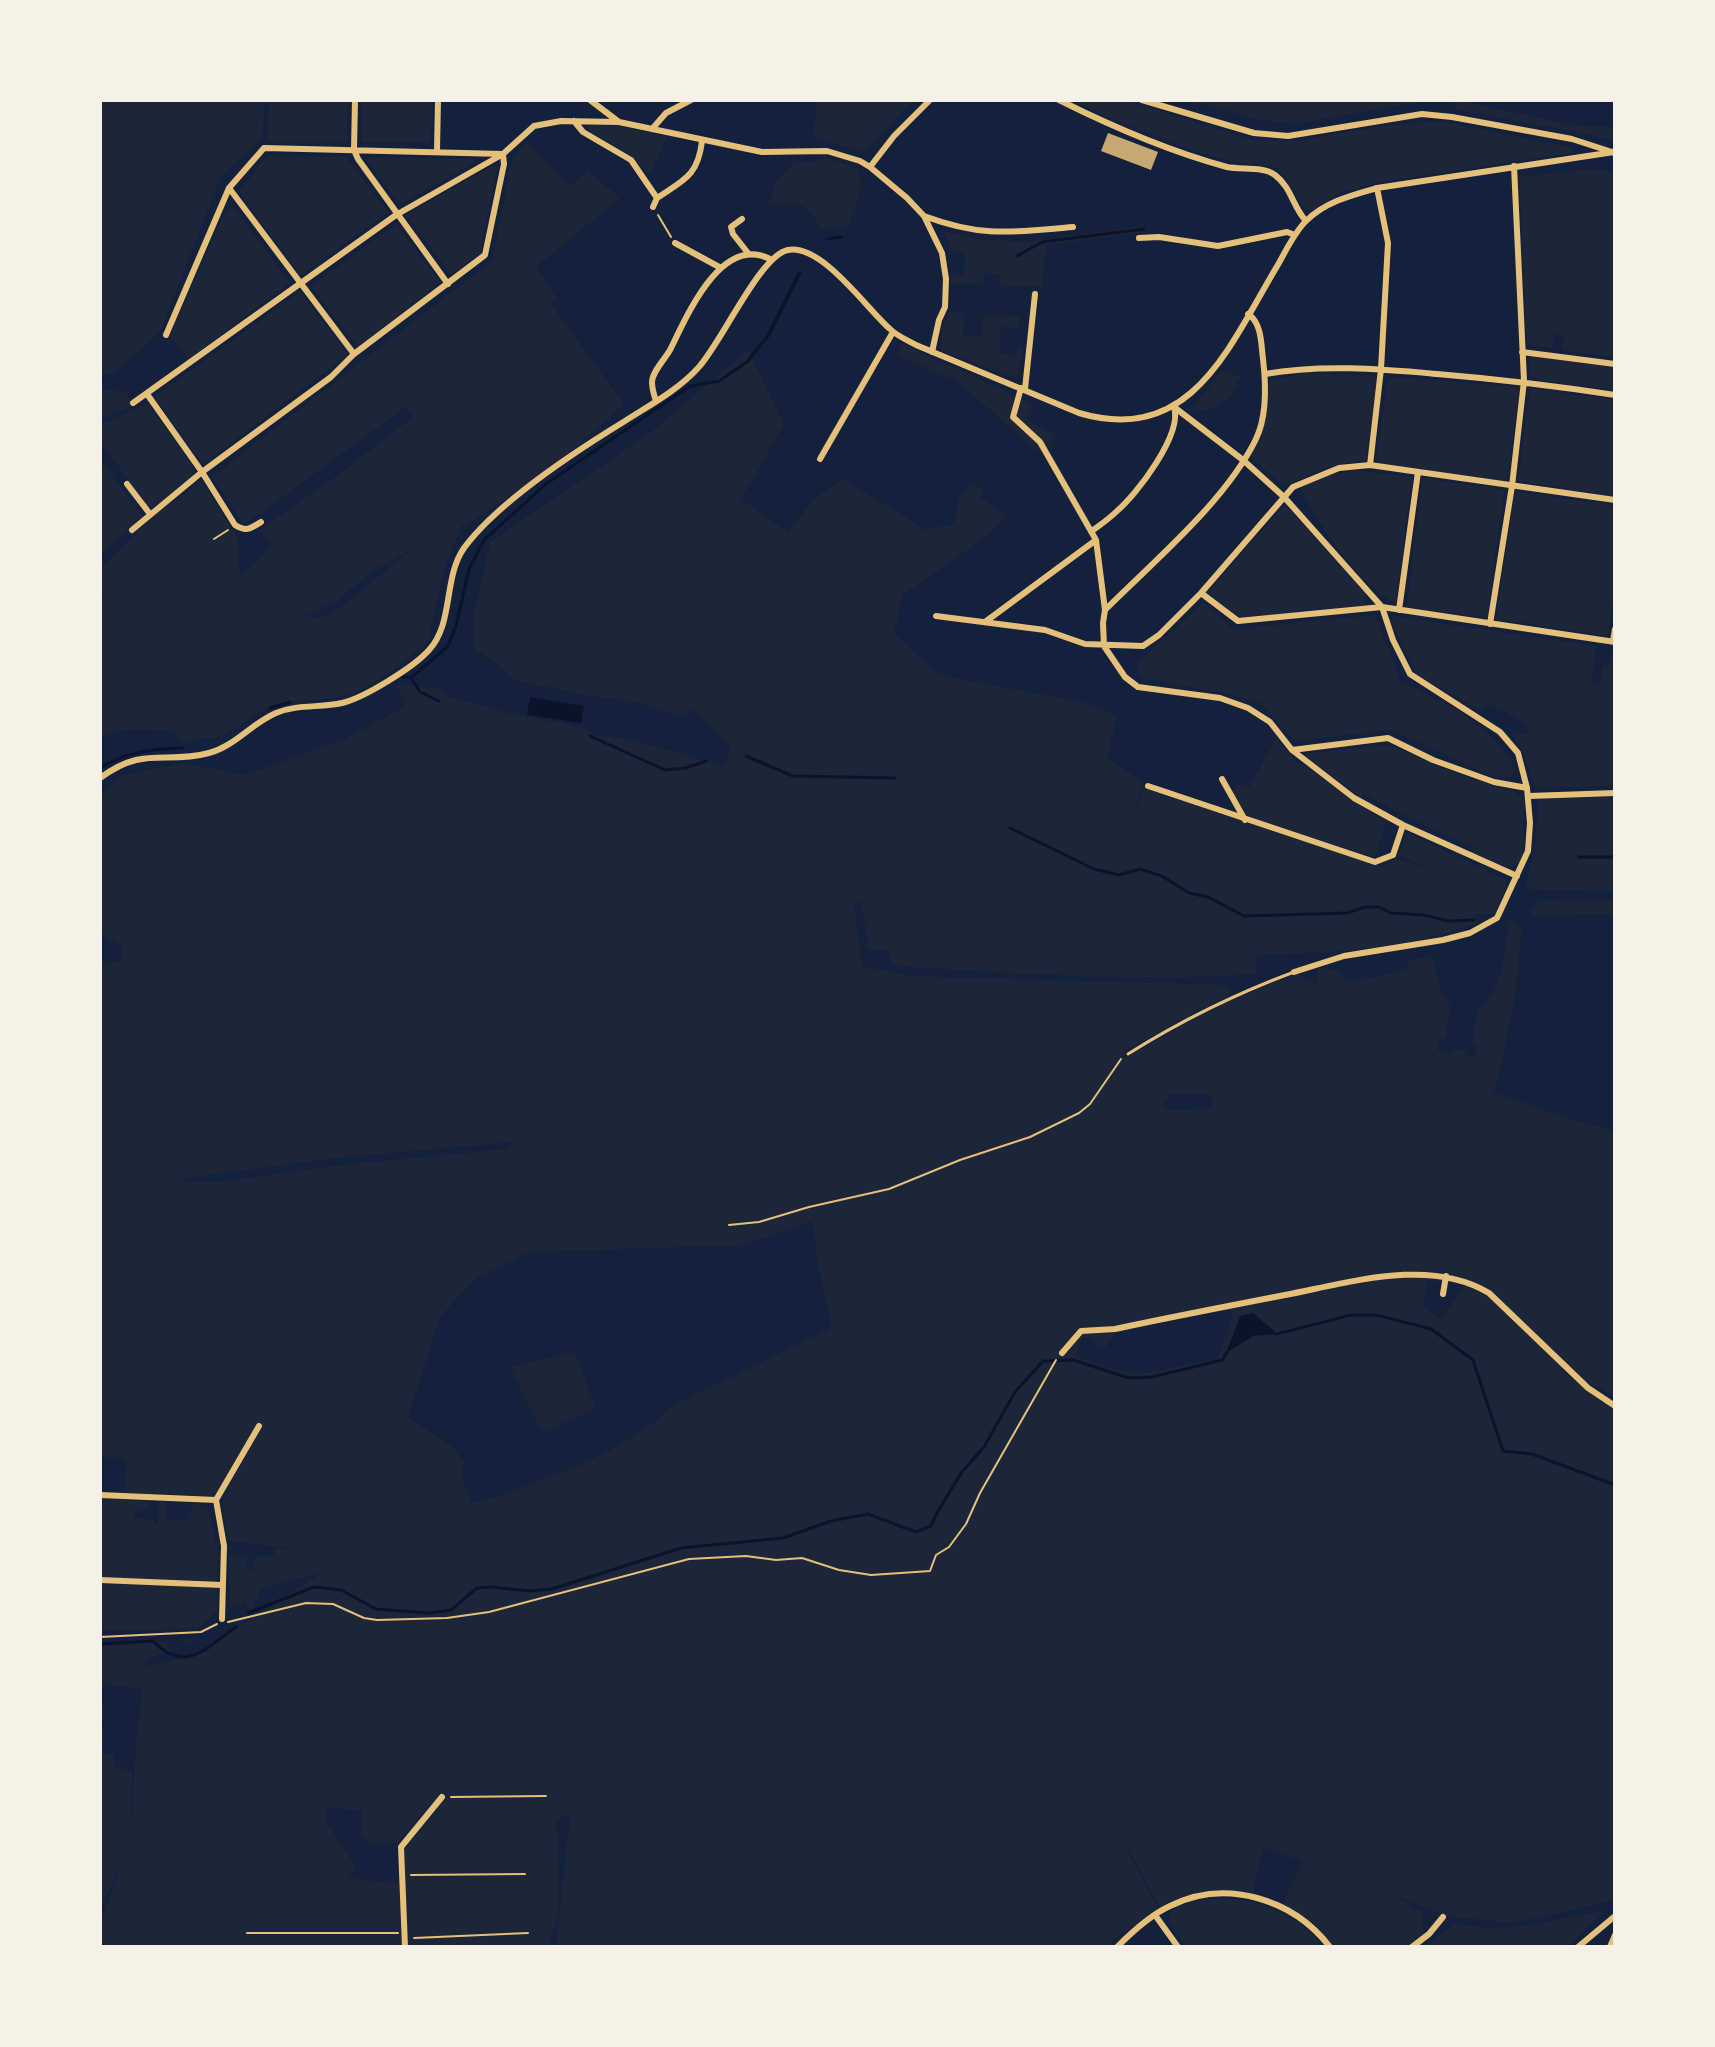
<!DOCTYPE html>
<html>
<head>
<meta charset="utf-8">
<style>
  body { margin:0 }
  #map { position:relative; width:1715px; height:2047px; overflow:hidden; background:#14213d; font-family:Merriweather,serif }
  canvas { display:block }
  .frame { position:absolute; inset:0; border:102px solid #f6f1e7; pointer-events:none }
</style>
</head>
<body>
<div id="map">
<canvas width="1715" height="2047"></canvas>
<div class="frame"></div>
</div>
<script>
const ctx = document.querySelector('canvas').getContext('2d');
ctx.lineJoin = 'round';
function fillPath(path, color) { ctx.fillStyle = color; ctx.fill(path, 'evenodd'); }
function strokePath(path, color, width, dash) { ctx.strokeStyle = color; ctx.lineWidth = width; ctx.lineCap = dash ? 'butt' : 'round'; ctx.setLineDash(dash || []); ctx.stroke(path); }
fillPath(new Path2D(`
  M100,100H264L263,138L221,176L160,332L113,374L100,375Z
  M269,100H347V141H267Z
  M362,100H432L431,143L362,142Z
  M816,100H914L864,152L812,137L817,115Z
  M1073,100H1124L1253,140L1297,141L1383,126L1440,121L1573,148L1572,153L1376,183L1340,193L1313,210L1305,209L1284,175L1276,167L1234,162L1196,152L1100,114Z
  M1187,100H1426L1427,101L1294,124L1260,120Z
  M1455,100L1578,126L1615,127V140L1455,109Z
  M590,125L618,126L667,137L650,174L626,152L588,130Z
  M526,141L570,186L588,171L620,198L536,267L557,298L551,304L624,404L562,460L467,525H462L444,569L428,643C407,658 386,677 363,689C333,705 296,695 266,709C247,717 223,744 200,738L191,742L178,738L175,731C154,731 118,724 100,739V599L103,595L100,587V569L156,514L202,482L237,537L240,577L272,546L259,530L341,473L413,417L406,407L244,525L212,477L492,261L512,160ZM411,550L344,605L319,618L304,616L337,601L370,573Z
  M267,155L346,157L388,212L301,276L239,192Z
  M370,157L473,159L474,163L400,205L367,161Z
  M825,157L858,169L862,185L848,227L821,228C803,198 801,205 768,205L777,179L795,162H811Z
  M492,166L497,167L480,254L451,274L406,215Z
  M1592,169L1615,172V357L1562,350L1564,335L1554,334L1552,348L1527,345L1519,177Z
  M234,207L290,283L189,359L170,336L225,211Z
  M1143,221L1141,233L1046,245L1042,287L1000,285V274L984,273L983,284H951V275H964L965,252L952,251L944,231L976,239L1025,242L1141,226Z
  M396,224L440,282L358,347L311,286Z
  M300,292L348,354L203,465L154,397Z
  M950,312L964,313L963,336L983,337V315L1019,316V328L1001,327L999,354L1017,356V348H1023L1018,378L941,351L942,328Z
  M901,343L1033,404L1026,418L1034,422L1033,424L1056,435L1050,448L1036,450L957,381L897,356Z
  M748,350L784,425L741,499L788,532L815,498L843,479C870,498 898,509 924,530L954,524L958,500L971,483L983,489L979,497L1007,516L987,536L903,595L894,633L939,675L1086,703L1117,716L1107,758L1142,781L1133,822L1143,788L1381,866L1397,859L1432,869L1399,855L1406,832L1505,879L1507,886L1494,914L1466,915L1477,918V923C1408,949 1330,953 1257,955L1255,974C1140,982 1025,974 910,967L890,963L891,950H869L861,902L854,904L862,966L910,976L1227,985L1231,994L1123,1052L1127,1057C1182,1024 1237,992 1299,974L1306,981L1316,984L1318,968L1337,970L1346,979L1353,981L1409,970L1408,961L1432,956L1439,986L1450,1006L1446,1038L1438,1041L1437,1049L1445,1055L1457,1049L1465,1050V1055L1475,1057L1478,1046L1472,1045L1477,1010C1505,990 1504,952 1509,920L1522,928L1515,997L1498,1080L1495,1090L1491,1091L1566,1118L1615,1131V1397L1558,1366L1589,1393L1615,1410V1900L1514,1923L1447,1916L1393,1895L1423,1914V1936L1407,1947H1334L1318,1928L1283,1903L1303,1861L1263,1848L1253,1893C1220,1888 1190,1890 1160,1907L1128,1848L1126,1849L1158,1908L1119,1935L1107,1947H1054L1052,1944L1048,1947H556L570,1815L555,1820L559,1843L557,1923L552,1931L550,1947H100V1923L123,1862L100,1908V1729L105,1730L102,1750L105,1753L114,1754L113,1766L132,1771L131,1828L136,1746L143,1681L140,1689L103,1684L100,1705L104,1706L103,1719L100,1718V1647L198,1638L184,1644L183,1640L167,1642V1649H173L147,1660L145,1667L196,1655L323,1572L262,1589L252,1609H247L246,1603L233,1605L230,1610L229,1555L247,1556L246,1569L252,1570L256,1556H274L275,1548L297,1549L227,1541L222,1498L262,1428L254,1427L229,1478L214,1496L125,1493L127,1462L124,1461L123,1457H101L100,1475V966L123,961L121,945L102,935L100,929V797L119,776L184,763L245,775L345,739L406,706L396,684L436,688L450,697L512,714L585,728L594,735L632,740L723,766L732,748L694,710L678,716L640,703L591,696L513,680L505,669L473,648V621L490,542L649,434ZM1171,1094H1206L1212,1098L1211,1108L1164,1110V1103ZM514,1142L507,1149L350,1164L224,1181L182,1182L184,1178L345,1157ZM812,1221L816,1241L815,1251L830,1316L831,1328L670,1407C660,1422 646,1427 632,1437C586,1467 535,1482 484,1501L472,1502L462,1479L464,1462L453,1447L408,1417L440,1317L476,1278L531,1252L744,1245ZM1428,1280L1465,1285L1441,1319L1422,1306ZM1231,1310L1232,1318L1218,1358L1148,1373L1124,1372L1075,1357L1082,1339L1090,1337L1097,1347H1106C1108,1343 1110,1339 1113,1336C1123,1328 1215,1311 1231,1310ZM429,1805L438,1809L404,1849L405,1881L398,1884L350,1878L355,1865L326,1822L328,1807L362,1811L361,1836L371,1843H398Z
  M1529,356L1615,366V390L1540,381L1530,373Z
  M1222,370L1241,377L1236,383L1239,385C1230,400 1211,412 1193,412L1192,409Z
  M1307,373L1379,376L1366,461C1339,462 1312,470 1290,486L1278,481L1250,456L1262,437L1269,380Z
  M1393,377L1520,387L1507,481L1376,462L1387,382Z
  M1530,388L1615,400V496L1518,481Z
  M100,389L126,392L132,405L100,419Z
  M148,404L191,463L194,471L192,476L153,507H149L100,442V425Z
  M100,459L142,516L100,556Z
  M1354,470L1412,477L1396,603C1359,586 1319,524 1300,489L1323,477Z
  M1422,478L1504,490L1487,618L1407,607Z
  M1515,491L1615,506V580L1608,636L1496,619Z
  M1285,504L1365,594V605L1240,617L1233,614L1208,592Z
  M1201,604H1205L1233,629L1375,615L1401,682C1443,699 1496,729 1516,770L1511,777L1496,778L1391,730L1294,741L1260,703L1229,694L1140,678L1138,663Z
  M1392,616L1596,646L1591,683L1600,684L1602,667L1608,666L1610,655H1613L1615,649V786L1535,788L1523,753L1511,732L1527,735L1528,725C1525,722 1493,705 1485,703L1482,711L1417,675L1391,622Z
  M1276,738L1295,761L1316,773L1350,799L1386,821L1375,857L1248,818L1232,792L1235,784L1249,788Z
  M1389,745L1459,775L1515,792L1524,799V850L1519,864L1511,868L1471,852L1473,847L1399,813L1363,793L1361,797L1301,754Z
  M1615,797V892L1525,889L1535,852L1538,798Z
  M1615,899V914L1529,916L1538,900Z
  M575,1352L596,1409L542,1432L510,1367Z
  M100,1499L148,1501V1509H135V1518L154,1520L155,1524H158L159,1502H167L166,1520L187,1521L193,1503L208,1509L216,1543L218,1544L217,1610L199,1628L100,1631Z
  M1220,1898C1261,1900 1298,1914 1324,1947H1186L1169,1922V1914C1180,1901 1204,1900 1220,1898Z
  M1606,1910L1567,1947H1422L1456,1923C1505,1936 1557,1919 1606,1910Z`), '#1d2539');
fillPath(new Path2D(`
  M530,697L584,706L581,723L527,715Z
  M1253,1313L1278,1334L1253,1336L1226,1353L1240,1316Z`), '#0b132b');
strokePath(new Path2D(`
  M828,239L841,237
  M1017,256L1042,242L1144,229
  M401,676L411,678L420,692L439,701
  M411,678L448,646L456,626L469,569L484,540L546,484L690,386L719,381L747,362L768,336L800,272
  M270,708L290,702
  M590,736L665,770L686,768L706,761
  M746,756L793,776L895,778
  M100,768C126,752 152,749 182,748
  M1010,828L1094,869L1119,875L1140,869L1162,876L1189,893L1208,897L1244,916L1347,913L1365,907H1379L1391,913L1424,915L1448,921L1474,920
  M1579,857H1615
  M1277,1334L1351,1315H1376L1431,1329L1473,1360L1503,1451L1532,1454L1615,1485
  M248,1613L314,1587L341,1590L376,1609L430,1613L451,1610L477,1588L492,1587L529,1591L552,1589L681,1548L783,1538L831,1521L868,1514L916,1532L931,1526L938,1511L962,1472L984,1447L1015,1392L1043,1361L1073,1360L1129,1378L1152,1377L1222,1360L1227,1352
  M100,1644L153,1641C185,1674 205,1649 236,1627`), '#0b132b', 3);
fillPath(new Path2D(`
  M1108,133L1158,152L1151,170L1101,151Z`), '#c6a872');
strokePath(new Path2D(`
  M658,215L671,237
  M214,539L228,530
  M729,1225L759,1222L809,1207L889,1189L960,1160L1030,1137L1079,1113L1090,1104L1121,1059
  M228,1622L306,1603L333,1604L364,1618L377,1620L447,1618L489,1612L689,1559L746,1556L776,1560L802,1558L839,1570L871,1575L930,1571L936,1555L949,1547L966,1524L980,1493L1056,1360
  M100,1637L201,1632L217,1624
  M451,1797L546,1796
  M411,1875L525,1874
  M247,1933H398
  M414,1938L528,1933`), '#e5c07b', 2);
strokePath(new Path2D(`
  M1128,1054C1182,1020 1235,994 1294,972`), '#e5c07b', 3);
strokePath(new Path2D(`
  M355,100L354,150L358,159L448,284
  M590,100L619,122L762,152L827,151L860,161L870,167L907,198L924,216L942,253L946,279L945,307L939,320L932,352
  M1059,100C1113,127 1168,151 1227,167C1241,170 1264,166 1275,175C1291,187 1293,207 1306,221
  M1142,100L1254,133L1288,136L1422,114L1452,117L1572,139L1612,152
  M574,121L583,132L631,160L657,198L653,207
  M652,129L666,113L691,100
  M437,151L438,100
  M870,167L894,136L930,100
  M229,188L354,354
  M657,198C684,180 698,176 702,141
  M924,216C983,238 1012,232 1073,227
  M742,219L731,227L733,234L748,253
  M1139,238L1159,237L1218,246L1287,232L1295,235
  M675,243L721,268
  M166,335L229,188L264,148L503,154
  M1522,352L1615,364
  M1265,374C1322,364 1379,369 1437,374C1497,379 1556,386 1615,395
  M1021,388L1013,417L1040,442L1096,540L1105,610L1103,623L1104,646L1125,677L1138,687L1220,698L1248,708L1270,722L1292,750L1354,798L1403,825L1517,876
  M1025,389L1035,294
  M147,394L202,472L235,525C246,532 250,529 261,522
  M656,401C654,395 652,388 652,382C652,372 665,359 670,350C687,316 721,234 770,259
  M133,403L396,215L503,154L534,126L561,121L619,122
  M1174,407L1243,460L1284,497L1382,607L1393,640L1410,674L1500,732L1518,753L1527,788L1530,823L1528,851L1497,918L1470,933L1443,940L1344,956L1294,972
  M820,459L893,332
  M1370,465L1381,369L1388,243L1377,188
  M127,484L150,514
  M132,530L202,472L331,377L354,354L485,255L504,164L503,154
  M1092,531C1100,525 1109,519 1117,511C1137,494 1183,434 1174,407
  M1201,593L1238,621L1382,607L1615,642
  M1105,610C1154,561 1226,501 1256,439C1267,416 1266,384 1263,359C1261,344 1262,323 1248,314
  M1399,610L1418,472
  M936,616L1045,630L1085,644L1143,646L1159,635L1201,593L1293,487L1339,468L1370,465L1615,500
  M985,622L1096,540
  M1490,624L1512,486L1524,381L1514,166
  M1613,641L1615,629
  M1292,750L1388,738L1433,760L1494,782L1527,788
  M100,778C145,745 164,765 209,753C235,746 252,723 276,713C297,704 320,708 342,703C364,698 414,667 429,650C454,623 443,578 464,548C498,502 576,451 625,421C650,405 678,390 698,368C721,344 760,255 788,250C822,244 866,308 890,329C897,336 907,340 916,345L1079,413C1191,446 1229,347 1276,268C1285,253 1293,234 1306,221C1325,202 1352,195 1377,188L1614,152
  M1222,779L1245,820
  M1148,786L1375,862L1393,855L1403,825
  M1529,796L1615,793
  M1443,1294L1446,1276
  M1062,1353L1081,1331L1115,1329C1171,1317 1228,1306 1285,1295C1348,1283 1430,1257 1489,1293L1588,1388L1615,1406
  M100,1495L216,1500
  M100,1580L222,1585
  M222,1619L224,1546L216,1500L259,1426
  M1155,1915L1178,1947
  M405,1947L401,1847L442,1797
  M1117,1947C1132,1932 1150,1915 1170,1906C1226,1878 1293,1899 1330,1947
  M1412,1947L1429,1934L1443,1917
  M1578,1947L1615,1916
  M1610,1947L1615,1935`), '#e5c07b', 6);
strokePath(new Path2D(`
  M1614,152L1615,153`), '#e5c07b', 7);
</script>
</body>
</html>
